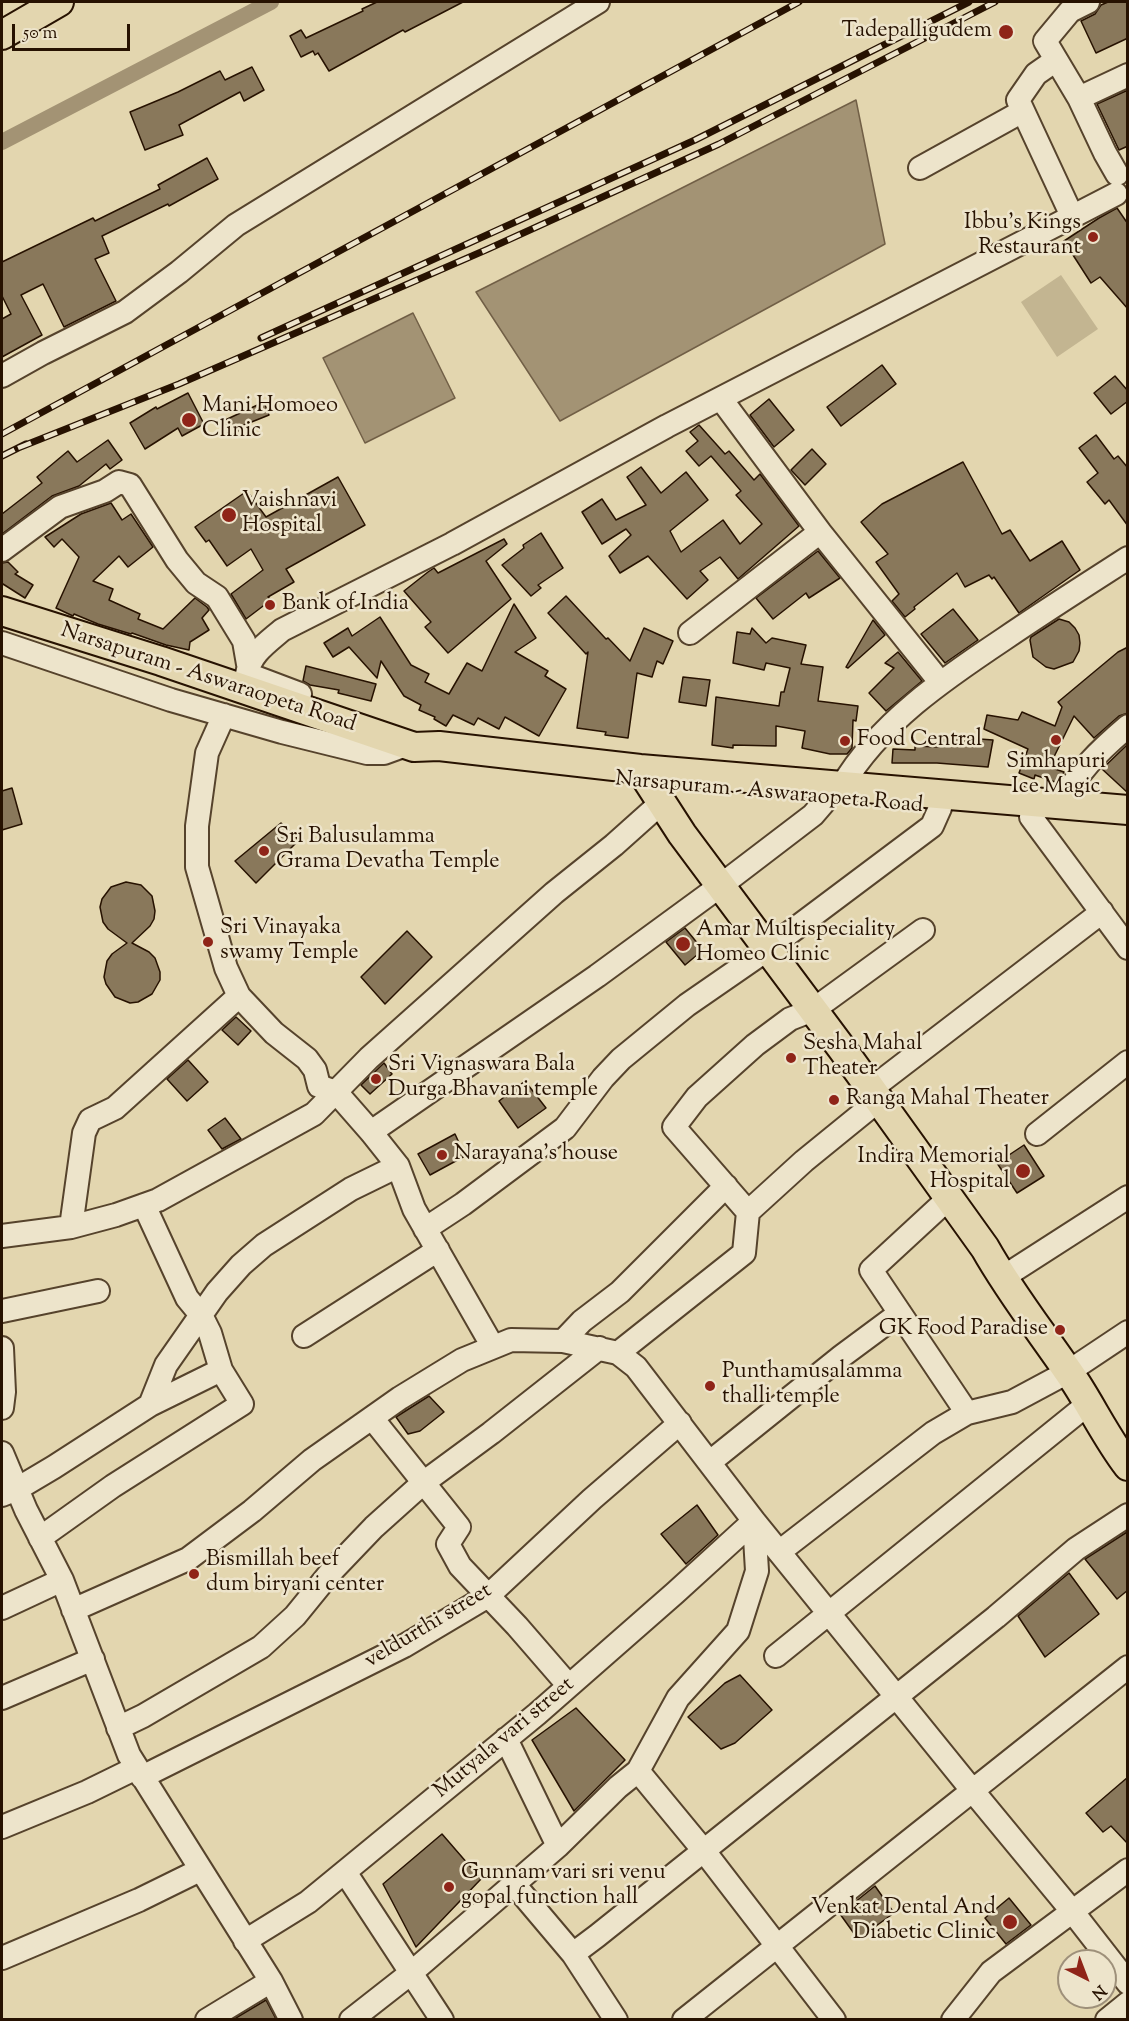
<!DOCTYPE html>
<html>
<head>
<meta charset="utf-8">
<style>
  body { margin:0 }
  #map { position:relative; width:1129px; height:2021px; overflow:hidden; background:#e3d6af; font-family:"Sorts Mill Goudy",serif }
  canvas { display:block }
  .frame { position:absolute; inset:0; border:3px solid #271201; pointer-events:none }
  .north { position:absolute; left:1057px; top:1949px; width:60px; height:60px; box-sizing:border-box; background:#ede4cb; border:2px solid #9e907a; border-radius:50%; rotate:138deg; font-size:16px; font-weight:700; line-height:24px; text-align:center; color:#271201 }
  .north::after { content:''; display:block; margin:auto; width:21px; height:27px; background:#8f2418; clip-path:polygon(50% 0,100% 100%,50% 72%,0 100%) }
  .scale { position:absolute; left:12px; top:24px; width:118px; height:27px; box-sizing:border-box; border:3px solid #271201; border-top:0; padding-left:8px; font-size:18px; line-height:21px; white-space:nowrap; color:#271201; -webkit-text-stroke:4px #ede4cb; paint-order:stroke }
</style>
</head>
<body>
<div id="map">
<canvas width="1129" height="2021"></canvas>
<div class="frame"></div>
<div class="north">N</div>
<div class="scale">50 m</div>
</div>
<script>
const ctx = document.querySelector('canvas').getContext('2d');
ctx.lineJoin = 'round';
function fillPath(path, color) { ctx.fillStyle = color; ctx.fill(path, 'evenodd'); }
function strokePath(path, color, width, dash) { ctx.strokeStyle = color; ctx.lineWidth = width; ctx.lineCap = dash ? 'butt' : 'round'; ctx.setLineDash(dash || []); ctx.stroke(path); }
function label(font, color, halo, rows, align = 'center') {
  ctx.font = font + ' "Sorts Mill Goudy",serif'; ctx.lineWidth = 5; ctx.setLineDash([]); ctx.textBaseline = 'middle'; ctx.strokeStyle = halo; ctx.fillStyle = color; for (const [text, x, y, turn = 0] of rows) {
    ctx.save(); ctx.translate(x, y); ctx.rotate((+turn || 0) * Math.PI / 180); ctx.textAlign = isNaN(turn) ? turn : align; if (halo) ctx.strokeText(text, 0, 0); ctx.fillText(text, 0, 0); ctx.restore();
  }
}
fillPath(new Path2D(`
  M1061,275L1098,329L1057,357L1021,302Z`), '#c3b591');
const water = new Path2D(`
  M856,100L885,244L560,421L476,292Z
  M413,313L455,398L365,443L323,358Z`);
fillPath(water, '#a39374');
strokePath(water, '#715f46', 1.5);
strokePath(new Path2D(`
  M2,142L271,2`), '#a39374', 16);
const building = new Path2D(`
  M377,2H463L405,32L403,30L329,71L318,53L315,55L313,51L301,57L290,36L301,30L306,38L363,11L362,9Z
  M1108,2H1128V38L1096,53L1081,21L1095,14L1101,5Z
  M252,67L264,90L244,101L240,92L179,125L183,135L145,150L130,112L178,92L220,71L225,80Z
  M1128,90V146L1119,150L1097,104Z
  M207,158L218,179L169,206L168,204L102,236L109,253L95,259L116,301L64,327L43,284L21,295L42,335L2,357V319L11,314L2,296V262L93,218L95,221L160,189L158,185Z
  M1117,208L1128,224V309L1100,277L1091,283L1064,241L1099,218Z
  M882,365L896,384L841,426L827,407Z
  M1115,376L1128,391V401L1111,414L1094,393Z
  M188,393L204,424L182,436L178,428L145,449L130,423L156,407L157,409Z
  M769,399L794,430L774,447L750,415Z
  M264,402L269,415L244,425L245,428L229,435L223,421Z
  M699,425L725,454L729,451L754,480L760,474L799,526L738,579L720,557L700,571L708,580L687,599L648,556L620,573L609,556L631,535L626,529L602,544L582,512L602,499L616,520L646,505L627,477L641,467L661,493L686,472L708,500L670,531L681,552L723,520L740,544L762,524L736,495L741,491L711,456L699,466L686,451L698,441L690,432Z
  M1096,435L1114,459L1118,456L1128,468V526L1109,500L1105,504L1087,482L1098,473L1079,448Z
  M108,440L122,460L110,469L106,464L79,486L52,496L2,534V514L42,483L37,477L68,451L77,462Z
  M812,449L826,464L805,485L791,470Z
  M963,462L1002,534L1010,530L1030,561L1062,541L1080,570L1019,613L994,577L992,579L989,575L965,587L957,573L914,607L915,609L905,617L892,601L899,594L876,562L888,554L861,522L882,504Z
  M338,477L365,525L286,569L294,582L268,597L271,600L246,619L231,594L263,570L251,549L227,566L209,540L206,542L195,527L247,491L266,517Z
  M111,503L122,520L131,514L153,547L128,567L119,556L93,581L113,589L109,600L140,614L138,619L163,629L195,598L207,607L209,610L202,618L209,630L190,642L189,650L166,645L132,633L131,634L98,624L74,614L73,616L56,608L79,557L62,539L54,547L45,537L81,514Z
  M541,533L563,568L538,585L541,588L531,596L502,565L524,548L523,545Z
  M504,539L507,544L486,561L511,599L448,653L425,627L431,622L404,591L428,572L434,568L438,573Z
  M818,551L840,578L809,598L806,593L773,619L756,598Z
  M8,562L18,572L15,574L33,585L25,598L3,584L2,585V563Z
  M566,596L606,639L608,638L630,661L644,628L673,641L663,664L657,661L652,677L637,673L628,738L605,735L606,732L577,728L588,652L586,654L548,613Z
  M514,604L536,638L515,652L548,671L545,676L566,689L539,736L505,717L499,729L478,718L474,725L453,715L446,726L434,719L435,717L419,710L421,705L404,696L381,661L377,678L349,647L333,657L324,643L348,628L352,636L380,617L411,665L429,674L425,682L449,694L467,663L482,671Z
  M953,609L978,640L945,663L921,634Z
  M1059,619L1069,622L1075,628L1079,635L1080,643L1079,651L1073,662L1054,669L1046,667L1033,657L1030,640L1031,637Z
  M873,620L885,635L848,668L846,667Z
  M752,628L766,643L772,638L806,645L801,664L823,667L818,701L858,706L856,721L853,720L852,748L847,754H830L802,748L805,731L776,726V746L733,745V748L712,745L716,697L779,706L781,692H784L790,668L766,663L764,670L733,663L737,632L750,634Z
  M1128,647V713L1119,716L1094,738L1074,716L1049,767L1064,772L1058,783L1035,775L1034,779L1019,773L1028,749L984,729L987,715L1018,720L1022,712L1055,726L1062,707L1058,702L1118,652Z
  M898,652L922,681L886,711L869,693L894,668L885,663Z
  M306,666L376,684L371,701L338,693L339,690L310,685L303,681Z
  M683,677L710,680L706,706L679,702Z
  M940,736L993,740L988,767L937,763H892L893,749L915,750V746L939,747Z
  M1128,744V793L1102,769Z
  M12,788L22,824L2,830V791Z
  M281,823L299,840L256,883L235,861Z
  M126,882L141,885L152,896L155,911L154,919L150,926L132,943L149,952L155,958L160,972V980L152,994L138,1002L130,1003L115,997L106,984L104,977L107,961L112,954L127,943L108,929L103,922L100,907L102,899L111,887Z
  M685,928L703,950L685,965L666,942Z
  M407,931L432,957L385,1004L361,977Z
  M236,1017L251,1031L238,1045L222,1030Z
  M188,1060L208,1082L187,1101L167,1079Z
  M384,1063L392,1074L370,1094L361,1085Z
  M525,1081L546,1108L518,1128L499,1101Z
  M225,1118L241,1139L222,1149L208,1130Z
  M455,1134L465,1156L430,1175L418,1154Z
  M1024,1145L1044,1176L1017,1193L997,1163Z
  M429,1396L444,1412L420,1431L408,1434L396,1417Z
  M697,1505L718,1535L686,1564L661,1534Z
  M1127,1532L1128,1590L1117,1599L1085,1559Z
  M1069,1573L1099,1614L1045,1657L1018,1616Z
  M740,1675L772,1710L735,1743L721,1749L688,1717L725,1683Z
  M576,1708L625,1760L574,1811L532,1740Z
  M1128,1777V1844L1111,1826L1103,1832L1086,1813Z
  M442,1834L481,1879L416,1947L383,1884Z
  M875,1886L894,1913L858,1939L840,1914Z
  M1009,1898L1031,1925L1006,1944L985,1918Z
  M266,2000L276,2019H234Z`);
fillPath(building, '#89785b');
strokePath(building, '#271201', 1.5);
const minor = new Path2D(`
  M1088,2L1070,11L1045,41L1079,98L1128,75
  M1056,60L1036,74L1018,100L1072,216
  M1079,98L1105,153L1117,174
  M920,168L1023,111
  M2,376L43,353L125,312L179,272L236,225L598,2
  M721,399L820,532L940,682
  M2,550L60,507L105,491L119,482L130,485L177,560L196,583L217,597L244,641L248,664
  M690,633L820,532
  M2,643L171,700L282,732L367,753H384L406,745L400,740
  M300,694L247,674C250,654 267,643 282,630L452,544L667,426L1116,194
  M224,715L207,753L197,826V867L226,968L239,996L274,1033L307,1059L315,1070L319,1086L336,1092L371,1132L398,1166L414,1209L493,1347
  M842,786C879,723 944,679 1004,639C1045,611 1086,585 1128,558
  M1062,805C1075,773 1101,749 1128,726
  M1031,817L1128,948
  M871,1089L1102,912
  M879,1100L804,1161L748,1212L674,1127L697,1097L755,1045L790,1019L813,1010L923,930
  M371,1132L597,976L720,886L813,815L825,801
  M1037,1134L1128,1062
  M949,1198L871,1270L967,1413
  M71,1227L84,1133L90,1120L115,1108L239,996
  M425,1229L463,1204L565,1128L603,1078L621,1059L687,1005L768,949L932,826L940,808
  M2,1236L71,1227L116,1215L158,1200L314,1114L369,1058L554,893L614,845L661,803
  M1002,1278L1128,1197
  M2,1311L98,1291
  M304,1336L438,1250
  M563,1341L582,1321L620,1292L726,1186
  M2,1348L4,1392L2,1408
  M618,1353L744,1253L748,1212
  M150,1405L221,1370
  M372,1418L459,1527L448,1544L460,1566L517,1626L569,1686
  M2,1453L26,1510L62,1580L129,1755L271,1981L291,2020
  M710,1462L842,1356L900,1313
  M2,1495L17,1489L54,1467L150,1405L166,1365L217,1292L241,1265L264,1245L351,1189L398,1166
  M40,1538L113,1486L242,1404L221,1370L210,1333L201,1315L187,1298L144,1205
  M779,1552L933,1433L967,1413L1012,1402L1068,1372L1128,1332
  M2,1608L62,1580
  M73,1610L188,1559L252,1511L312,1460L400,1398L462,1360L511,1340L563,1341L618,1353L636,1367L754,1521L972,1790L1072,1911L1128,1983
  M776,1656L1088,1404
  M2,1698L93,1659
  M118,1728L143,1716L261,1647L295,1616L330,1573L374,1527L423,1483L491,1433L599,1348
  M506,1739L558,1846
  M638,1771L704,1851L834,2020
  M142,1777L404,1646L488,1596L592,1499L680,1423
  M2,1827L87,1792L136,1768
  M345,1872L442,2020
  M513,1883L573,1954L616,2020
  M245,1941L308,1902L537,1714L675,1593L754,1521
  M573,1954L597,1936L996,1617L1076,1549L1128,1515
  M2,1958L139,1900L200,1870
  M207,2020L271,1981
  M351,2020L411,1973L558,1846L618,1787L638,1771L678,1698L738,1631L757,1571L754,1521
  M684,2020L1128,1667
  M953,2020L991,1972L1128,1870
  M1107,2020L1128,2003`);
const major = new Path2D(`
  M2,35L59,2
  M2,611L161,661L414,747L439,746L640,769L1128,810
  M640,769L682,834L843,1050L985,1248C1012,1296 1046,1338 1076,1383C1094,1411 1108,1440 1128,1466`);
strokePath(minor, '#56432c', 26);
strokePath(major, '#271201', 32);
strokePath(minor, '#ede4cb', 22);
strokePath(major, '#e3d6af', 28);
const rail = new Path2D(`
  M261,338L695,140L969,2
  M2,434L799,2
  M18,448L179,384L488,249L719,144L995,2
  M2,456L26,444`);
strokePath(rail, '#271201', 7);
strokePath(rail, '#ede4cb', 4.5, [14]);
for (const [x, y, r, color] of [
  [1006,32,8,"#8f2418"],
  [1093,237,6,"#8f2418"],
  [189,420,8,"#8f2418"],
  [229,515,8,"#8f2418"],
  [270,605,6,"#8f2418"],
  [1056,740,6,"#8f2418"],
  [845,741,6,"#8f2418"],
  [264,851,6,"#8f2418"],
  [208,942,6,"#8f2418"],
  [683,944,8,"#8f2418"],
  [791,1058,6,"#8f2418"],
  [376,1079,6,"#8f2418"],
  [834,1100,6,"#8f2418"],
  [442,1155,6,"#8f2418"],
  [1023,1171,8,"#8f2418"],
  [1060,1330,6,"#8f2418"],
  [710,1386,6,"#8f2418"],
  [194,1574,6,"#8f2418"],
  [449,1887,6,"#8f2418"],
  [1010,1922,8,"#8f2418"]
]) { const dot = new Path2D(); dot.arc(x, y, r, 0, 2 * Math.PI); ctx.fillStyle = color; ctx.fill(dot); strokePath(dot, '#ede4cb', 2); }
label('22px', '#271201', '#ede4cb', [
  ["Tadepalligudem",992,32,"right"],
  ["Ibbu's Kings",1081,224,"right"],
  ["Restaurant",1081,249,"right"],
  ["Mani Homoeo",202,407],
  ["Clinic",202,432],
  ["Vaishnavi",242,502],
  ["Hospital",242,527],
  ["Bank of India",282,605],
  ["Food Central",857,741],
  ["Simhapuri",1056,763,"center"],
  ["Ice Magic",1056,788,"center"],
  ["Sri Balusulamma",276,838],
  ["Grama Devatha Temple",276,863],
  ["Sri Vinayaka",220,929],
  ["swamy Temple",220,954],
  ["Amar Multispeciality",696,931],
  ["Homeo Clinic",696,956],
  ["Sesha Mahal",803,1045],
  ["Theater",803,1070],
  ["Sri Vignaswara Bala",388,1066],
  ["Durga Bhavani temple",388,1091],
  ["Ranga Mahal Theater",846,1100],
  ["Narayana's house",454,1155],
  ["Indira Memorial",1010,1158,"right"],
  ["Hospital",1010,1183,"right"],
  ["GK Food Paradise",1048,1330,"right"],
  ["Punthamusalamma",722,1373],
  ["thalli temple",722,1398],
  ["Bismillah beef",206,1561],
  ["dum biryani center",206,1586],
  ["Gunnam vari sri venu",461,1874],
  ["gopal function hall",461,1899],
  ["Venkat Dental And",996,1909,"right"],
  ["Diabetic Clinic",996,1934,"right"]
], 'left');
label('22px', '#271201', '#ede4cb', [
  ["Narsapuram - Aswaraopeta Road",208,679,18],
  ["Narsapuram - Aswaraopeta Road",769,794,5],
  ["veldurthi street",429,1627,-31],
  ["Mutyala vari street",505,1739,-40]
]);
</script>
</body>
</html>
